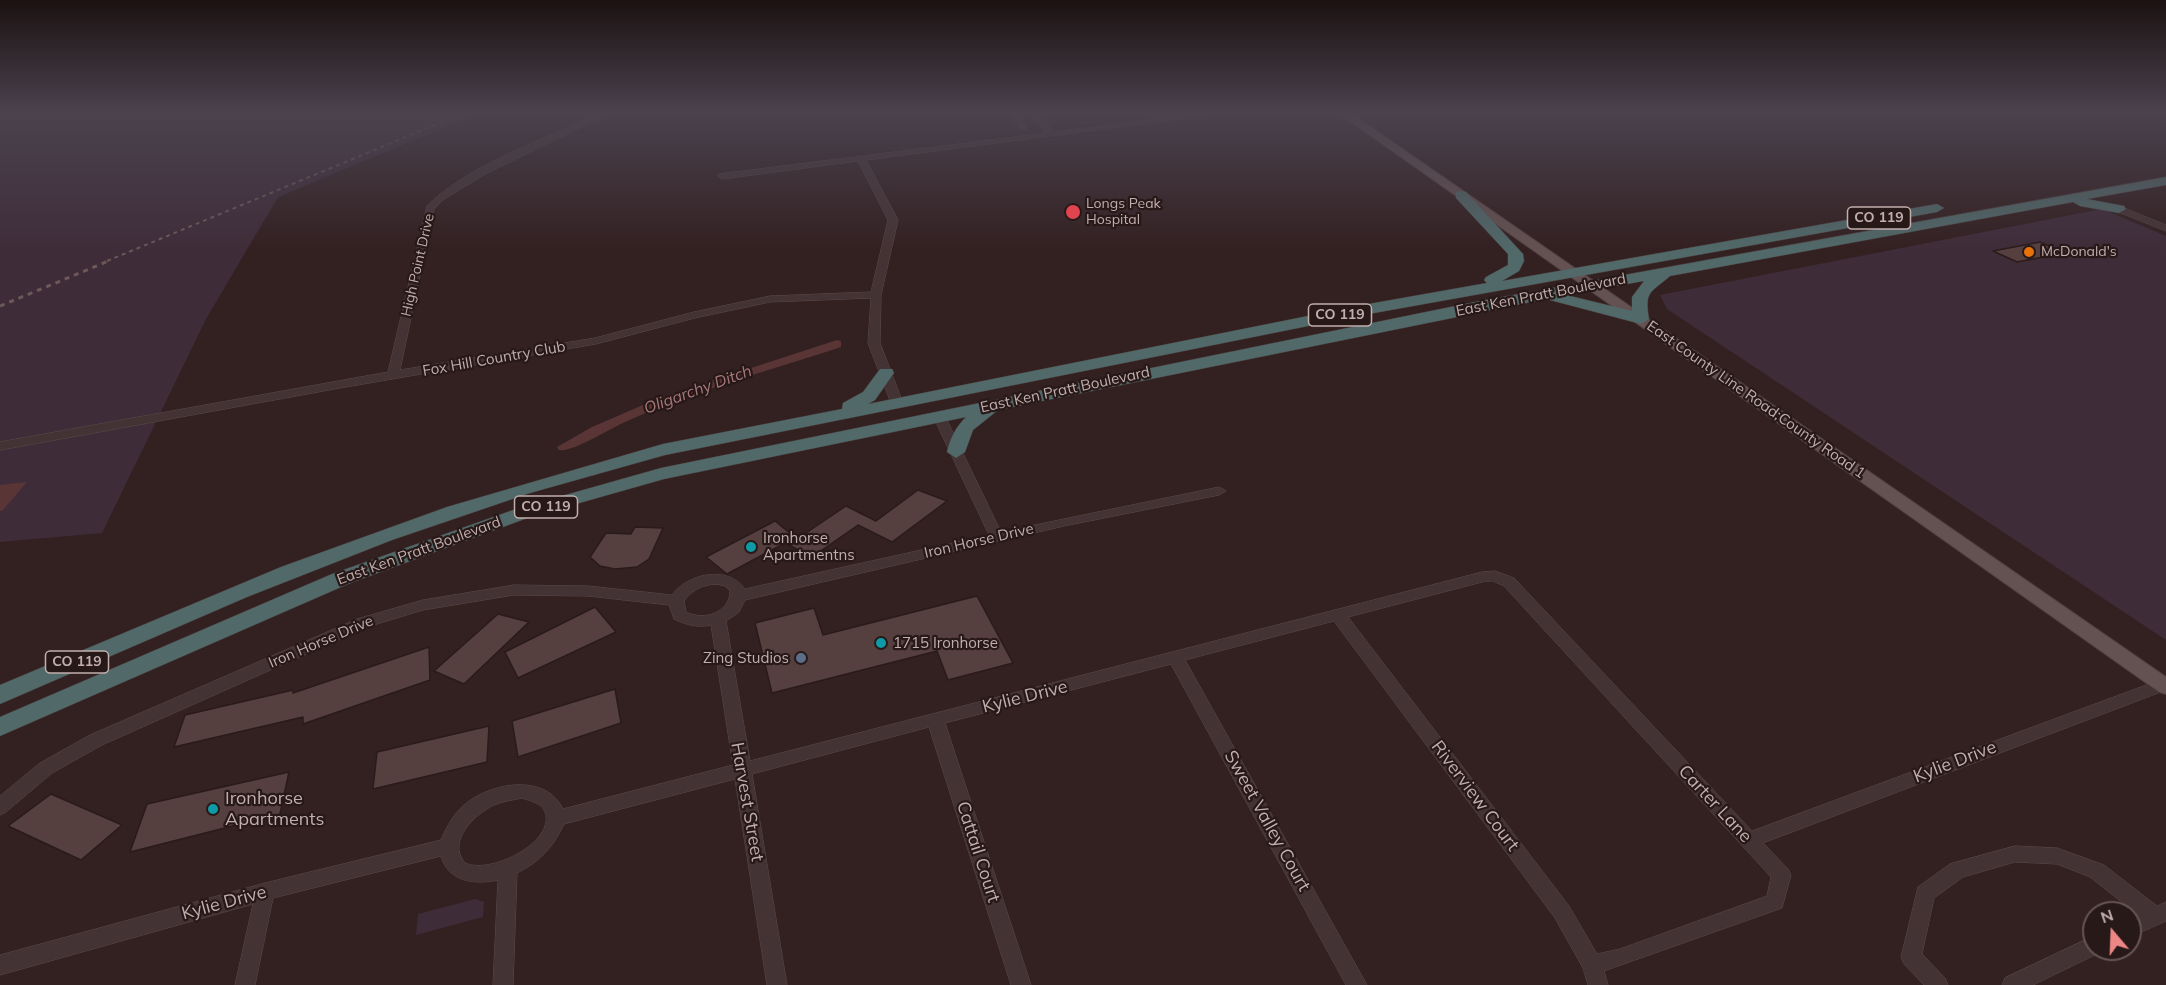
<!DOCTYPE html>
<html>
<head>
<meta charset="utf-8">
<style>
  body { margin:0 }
  #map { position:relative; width:2166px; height:985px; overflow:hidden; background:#332021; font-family:Mulish,sans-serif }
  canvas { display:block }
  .north { position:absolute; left:2082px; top:901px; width:60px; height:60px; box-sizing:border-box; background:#281919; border:2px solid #655554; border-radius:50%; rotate:341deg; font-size:16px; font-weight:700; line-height:24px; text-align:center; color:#c1aead }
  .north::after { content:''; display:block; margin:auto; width:21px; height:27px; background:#ed8786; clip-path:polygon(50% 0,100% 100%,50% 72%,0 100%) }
</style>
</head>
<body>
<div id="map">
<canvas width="2166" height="985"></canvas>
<div class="north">N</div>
</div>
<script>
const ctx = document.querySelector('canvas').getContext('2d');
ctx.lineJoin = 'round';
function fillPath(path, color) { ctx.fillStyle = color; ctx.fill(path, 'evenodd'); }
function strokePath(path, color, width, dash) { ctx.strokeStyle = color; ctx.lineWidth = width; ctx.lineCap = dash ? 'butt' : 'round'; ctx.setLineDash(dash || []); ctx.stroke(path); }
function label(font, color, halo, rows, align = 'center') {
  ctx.font = font + ' Mulish,sans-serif'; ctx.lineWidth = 4.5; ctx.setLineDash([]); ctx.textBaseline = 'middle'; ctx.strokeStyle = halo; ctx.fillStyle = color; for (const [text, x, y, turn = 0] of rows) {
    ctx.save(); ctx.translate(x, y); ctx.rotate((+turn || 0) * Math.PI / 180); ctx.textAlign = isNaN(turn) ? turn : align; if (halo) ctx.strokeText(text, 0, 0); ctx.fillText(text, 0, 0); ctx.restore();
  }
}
fillPath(new Path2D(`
  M0,114H477L278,197L206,319L102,533L0,542Z
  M2102,209L2166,236V640L1667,309L1660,295Z
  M475,899L484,902L483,917L416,935L418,914Z`), '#3f2c39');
fillPath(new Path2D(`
  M27,482L2,511H0V485Z`), '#593536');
fillPath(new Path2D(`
  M1008,114H1017L1028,128L1026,130H1020Z
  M837,340L841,341V347C769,371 695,390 625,422C611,428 572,453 559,450L557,447L592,427L659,398Z`), '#593536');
const building = new Path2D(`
  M2040,242L2065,253L2017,262L1993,251Z
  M918,490L947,501L892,542L858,525L812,557L785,543L727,574L706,557L775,521L797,539L846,506L876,521Z
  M635,527L663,528L649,559L637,567L615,569L600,566L590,557L606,533L631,534Z
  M977,596L1013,663L948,680L937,651L772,693L755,623L814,608L823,635Z
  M595,607L616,632L518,678L505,652Z
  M498,614L529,622L464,684L434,671Z
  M429,647L430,680L303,724V717L174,747L185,715L293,690V693Z
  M615,689L621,723L518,757L512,721Z
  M489,726L487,762L373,789L377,752Z
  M289,772L280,814L130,852L147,804Z
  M51,794L122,825L81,860L8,826Z`);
fillPath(building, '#563f3f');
strokePath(building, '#2a1b1b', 1.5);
const minor = new Path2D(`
  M598,114H609L487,173L444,199L434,209L400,370L595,338L694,312L770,296L871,292L888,220L858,161L722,179L718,176L719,174L1046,133L1031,114H1039L1054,132L1194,114H1219L866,160L898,220L881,295L880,343L903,403L901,406H893L891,403L868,343L871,298L770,302L695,318L596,344L340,388L0,450V442L388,372L427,206C468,165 545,139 598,114Z
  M2119,206L2166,225V231L2116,211V207Z
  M939,412L945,416L1001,532L1219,487L1226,491L1219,495L1064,526L745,600L739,612L726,621L750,761L1482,572L1495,571L1514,578L1752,831L2157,681L2166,680V690L1763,843L1788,869L1791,875L1782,908L1604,971L1608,985H1588L1583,968L1555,918L1334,621L1185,660L1367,985H1346L1171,664L945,723L1031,985H1011L929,727L752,774L787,985H767L735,779L564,824C554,846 540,862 517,873L513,985H493L498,880C475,885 448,882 441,856L273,898L255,985H235L253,904L0,975V955L265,883L441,840C447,826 453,815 464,805C490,783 545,772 563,809L733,765L711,625C698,628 686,625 674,619L669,605L588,596L514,595L423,610L367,627L102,745L52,773L6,812L0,815V796L40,763L90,735L357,619L423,600L514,585L588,586L672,595C688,573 728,565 745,589L989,535L933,416ZM1493,581L1504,586L1771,877L1767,896L1620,949L1597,954L1569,906L1348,617L1482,582ZM716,584L725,586L730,591C730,613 704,621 686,612L684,601C692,590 702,585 716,584ZM522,798C530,801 542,803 545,812C556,841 492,875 465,863C446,841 475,814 494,805C503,801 513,800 522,798Z
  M2015,846L2057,848L2104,865L2157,906L2166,902V921L2130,937V918L2138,915L2090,877L2057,864L2015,862L1963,877L1934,898L1922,954L1945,978L1948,985H1924L1904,964L1901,957L1918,887L1950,864Z
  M2094,936V949H2102L2101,952L2033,985H2002L2005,978Z`);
const major = new Path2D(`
  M1340,114H1352L2166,677V694L2159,692Z`);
const highway = new Path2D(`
  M2166,177V185L2087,199L2124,206L2126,209L2119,213L2080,206L2073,202L1670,276C1651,293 1644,290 1649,319L1641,324L1546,299L998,410L973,430L965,452L956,458L947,452C950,438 956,427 966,417L664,479L530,517L348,584L0,736V717L332,574L516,509L661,468L1475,302ZM1644,281L1632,297V311L1566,295Z
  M1461,191L1466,192L1523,254L1524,261L1519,271L1502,281L1937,204L1944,208L1937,212L1363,315L665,455L530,493L392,540L247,597L0,704V685L281,567L447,507L663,444L842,409L843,403L863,392L880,369H892L894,373L875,400L868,404L1363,305L1487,283L1484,280L1486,277L1508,265V254L1456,198V192Z`);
strokePath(minor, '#5c4b4b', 1);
strokePath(major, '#4d3d3d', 2);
strokePath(highway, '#4b3b3b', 1);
fillPath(minor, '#443334');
fillPath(major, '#645152');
fillPath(highway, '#516969');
strokePath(new Path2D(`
  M107,261L461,114`), '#6d5858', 2, [4, 4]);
strokePath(new Path2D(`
  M0,306L111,260`), '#6d5858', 3, [5, 5]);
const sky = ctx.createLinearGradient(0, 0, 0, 252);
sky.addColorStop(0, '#1c1212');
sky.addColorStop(0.45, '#4a424e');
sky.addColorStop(1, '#4a424e00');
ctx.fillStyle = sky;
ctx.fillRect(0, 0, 2166, 252);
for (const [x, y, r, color] of [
  [1073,212,8,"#e0444e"],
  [2029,252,6,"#e8710a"],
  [751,547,6,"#0f9aa8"],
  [881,643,6,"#0f9aa8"],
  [801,658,6,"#5c6f8a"],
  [213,809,6,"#0f9aa8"]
]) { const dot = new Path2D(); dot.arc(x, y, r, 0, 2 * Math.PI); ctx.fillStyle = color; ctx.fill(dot); strokePath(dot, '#281919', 2); }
label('14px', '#c1aead', '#281919', [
  ["Longs Peak",1086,204],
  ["Hospital",1086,220],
  ["McDonald's",2041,252]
], 'left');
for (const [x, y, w] of [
  [1879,218,63],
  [1340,315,63],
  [546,507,63],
  [77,662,63]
]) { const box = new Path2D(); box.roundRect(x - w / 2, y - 11, w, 22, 4.5); ctx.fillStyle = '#281919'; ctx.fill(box); strokePath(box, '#c1aead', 1.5); }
label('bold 14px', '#c1aead', null, [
  ["CO 119",1879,218],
  ["CO 119",1340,315],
  ["CO 119",546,507],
  ["CO 119",77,662]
]);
label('14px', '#c1aead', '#281919', [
  ["High Point Drive",418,265,-77]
]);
label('15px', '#c1aead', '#281919', [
  ["East Ken Pratt Boulevard",1541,295,-11],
  ["Fox Hill Country Club",494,359,-10],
  ["East Ken Pratt Boulevard",1065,390,-12],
  ["East County Line Road;County Road 1",1756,400,35],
  ["Iron Horse Drive",979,541,-13],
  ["East Ken Pratt Boulevard",419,551,-20],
  ["Iron Horse Drive",321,642,-23]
]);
label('15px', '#c1aead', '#281919', [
  ["Ironhorse",763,538],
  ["Apartmentns",763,555],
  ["1715 Ironhorse",893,643],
  ["Zing Studios",789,658,"right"]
], 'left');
label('italic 16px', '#a8787a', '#281919', [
  ["Oligarchy Ditch",698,390,-20]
]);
label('18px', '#c1aead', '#281919', [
  ["Kylie Drive",1025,697,-14],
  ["Kylie Drive",1955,762,-21],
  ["Riverview Court",1475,796,53],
  ["Harvest Street",747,802,80],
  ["Carter Lane",1715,804,47],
  ["Sweet Valley Court",1267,821,61],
  ["Cattail Court",978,852,72],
  ["Kylie Drive",224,903,-15]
]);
label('18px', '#c1aead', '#281919', [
  ["Ironhorse",225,799],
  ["Apartments",225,820]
], 'left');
</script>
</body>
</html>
